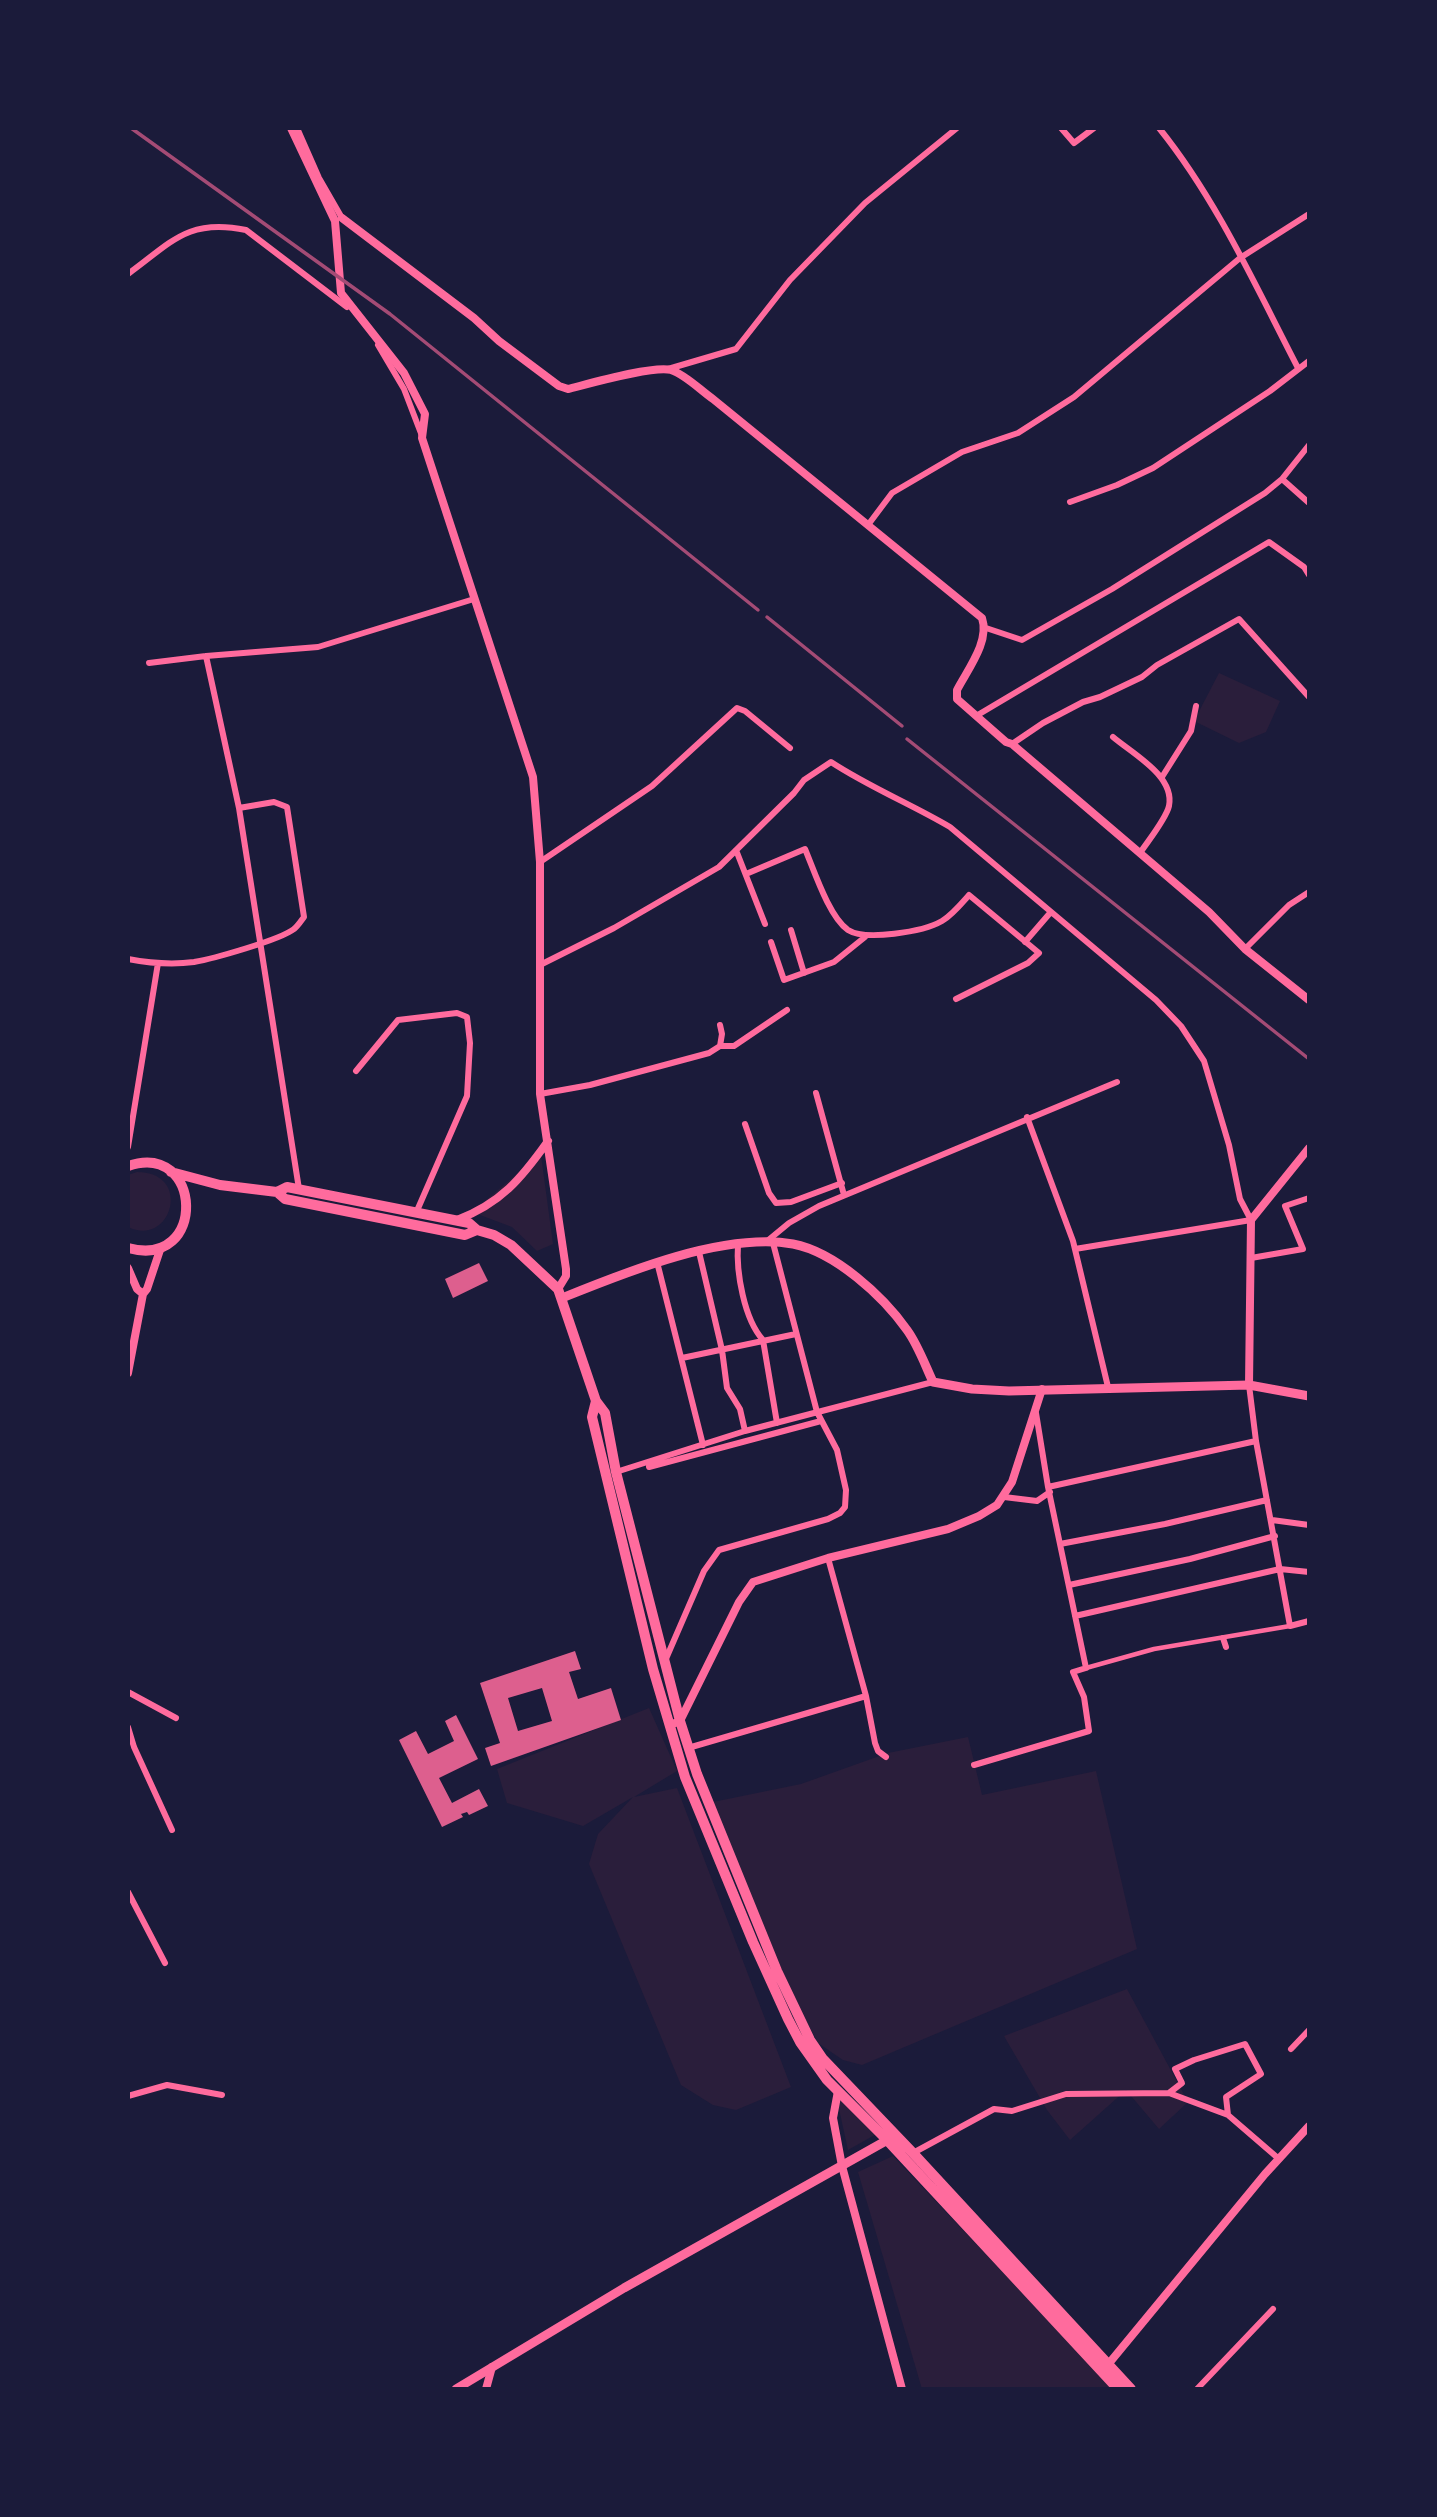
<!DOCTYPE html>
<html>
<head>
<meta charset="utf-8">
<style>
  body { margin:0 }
  #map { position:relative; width:1437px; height:2517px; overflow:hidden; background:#1b1b3a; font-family:"Asap Condensed",sans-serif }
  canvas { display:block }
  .frame { position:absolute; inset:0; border:130px solid #1b1b3a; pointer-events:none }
</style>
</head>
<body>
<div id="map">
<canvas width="1437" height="2517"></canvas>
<div class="frame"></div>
</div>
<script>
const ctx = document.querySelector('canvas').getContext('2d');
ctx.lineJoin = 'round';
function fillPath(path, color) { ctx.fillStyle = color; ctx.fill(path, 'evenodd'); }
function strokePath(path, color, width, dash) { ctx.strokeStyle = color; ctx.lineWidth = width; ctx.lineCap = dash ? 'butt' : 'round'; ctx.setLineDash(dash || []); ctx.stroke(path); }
fillPath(new Path2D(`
  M1219,673L1280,701L1266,732L1239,743L1194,721Z
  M540,1148L553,1244L537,1251L512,1227L472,1212L525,1167Z
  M137,1172C193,1172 172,1248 128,1227V1175Z
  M649,1708L677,1771L634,1797L677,1788L791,2087L736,2110L713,2105L681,2085L589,1864L598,1834L633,1797L583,1826L507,1803L497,1769Z
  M968,1737L982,1795L1096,1771L1137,1949L862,2065L843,2060L818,2043L770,1953L713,1802L801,1784L888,1753Z
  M1127,1989L1188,2102L1159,2129L1126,2090L1070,2140L1047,2110L1004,2036Z
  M834,2086L880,2132L848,2150Z
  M893,2156L1113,2389H922L858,2172Z`), '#2a1e3b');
fillPath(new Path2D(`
  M479,1263L488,1281L453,1298L445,1279Z
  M575,1651L581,1669L569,1672L578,1699L611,1688L621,1720L491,1766L485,1748L500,1743L480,1683ZM542,1688L552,1721L518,1731L508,1698Z
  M456,1715L478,1759L439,1778L452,1803L479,1789L488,1806L469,1815L467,1812L461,1814L463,1817L442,1827L399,1740L416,1731L428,1754L454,1741L445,1721Z`), '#dd5f8e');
strokePath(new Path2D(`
  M1086,1668L1154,1649L1290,1626`), '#ff6b9d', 4.5);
strokePath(new Path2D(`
  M297,128L319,178L342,218
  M1061,128L1074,143L1094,128
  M1159,128C1217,200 1256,287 1298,368
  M128,274C172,242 188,218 246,230L347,307
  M378,345L404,389L422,436
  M668,369L736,349L790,280L865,203L957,128
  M1282,479L1309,503
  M1070,502L1117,485L1153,468L1270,391L1309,361
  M868,525L892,493L962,452L1018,433L1074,397L1240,258L1309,214
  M986,628L1022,640L1112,589L1265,493L1282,479L1309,445
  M149,663L206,656
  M976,716L1269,542L1304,567L1309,575
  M1113,737C1133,754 1175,776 1169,806C1166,819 1148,841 1140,853
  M1012,744L1043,723L1083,702L1100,697L1142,677L1157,665L1239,619L1309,697
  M1162,777L1191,731L1196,706
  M736,850L765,924
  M540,862L652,786L737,708L745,711L790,748
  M746,874L805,849C814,870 829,917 848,930C865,941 923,932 942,921C952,915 961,904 969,895L1039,953L1028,963L956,999
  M791,930L804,973
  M771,942L784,980L834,962L865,937
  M1025,942L1050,913
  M1245,949L1289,905L1309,892
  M128,959C149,963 172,965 194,962C212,959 280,940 294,929C298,926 301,921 304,917L287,807L274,802L239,808
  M540,965L614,928L719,867L794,793L804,780L831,762C869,787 911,804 950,827L1156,1000L1181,1026L1204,1061L1229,1145L1240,1199L1251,1220L1075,1249
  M720,1046H734L787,1010
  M356,1071L398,1020L457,1013L467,1017L470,1043L467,1096L416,1213
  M816,1093L844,1195
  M540,1094L590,1085L709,1053L720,1046L722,1034L720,1025
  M1027,1117L1073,1241L1108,1387
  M745,1124L769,1193L776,1203L791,1202L842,1183
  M128,1147L158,963
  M299,1189L239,808L206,656L318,647L474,599
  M766,1242L789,1223L819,1206L1117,1082
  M738,1244C736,1272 744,1319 763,1340L777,1423
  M699,1252L722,1350L727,1388L740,1409L745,1431
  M1251,1258L1303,1249L1285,1206L1309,1198
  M657,1262L703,1445
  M682,1358L796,1334
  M1249,1385L1256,1441L1290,1626L1309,1621
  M649,1467L821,1421
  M616,1472L745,1431L933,1382
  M1048,1487L1256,1441
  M1004,1497L1037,1501L1050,1492
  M1272,1520L1309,1525
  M1060,1544L1165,1524L1267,1500
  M828,1558L866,1696L875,1743L878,1751L886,1757
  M1069,1585L1190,1559L1275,1536
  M1075,1616L1280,1569L1309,1572
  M1223,1638L1226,1647
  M665,1661L704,1571L719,1550L828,1519L840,1513L845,1507L846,1490L837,1450L817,1412L773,1243
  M128,1692L176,1718
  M128,1727L134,1747L172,1830
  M688,1748L866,1696
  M974,1765L1089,1731L1084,1697L1073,1672L1086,1668L1048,1487L1036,1413
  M128,1892L165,1963
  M1291,2049L1309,2030
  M1169,2093L1182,2083L1175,2069L1194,2060L1245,2044L1261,2074L1226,2097L1228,2115
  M128,2096L167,2085L222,2095
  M913,2153L994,2109L1012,2111L1066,2094L1169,2093L1228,2115L1279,2159
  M1197,2389L1273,2309`), '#ff6b9d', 6);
strokePath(new Path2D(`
  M291,128L335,221L341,293L404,373L425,414L422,438L533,777L540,862V1094L566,1269V1276L558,1289
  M342,218L474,318L499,341L559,386L568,389C588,384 654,365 671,370C686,375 700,390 713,399L982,618C990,641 968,669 957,690V699L1006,742L1012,744L1209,912L1245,949L1309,1000
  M457,1220C501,1203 521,1179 548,1141
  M128,1268L137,1289L143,1294
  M128,1373L143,1294L147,1289L161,1247
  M1249,1385L1251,1220L1309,1148
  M670,1725L680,1721L739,1602L753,1582L828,1558L948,1529L979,1516L997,1505L1012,1482L1042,1389
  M838,2091L833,2118L842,2166L902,2389
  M1106,2367L1265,2174L1309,2126
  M486,2389L492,2367`), '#ff6b9d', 8);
strokePath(new Path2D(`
  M562,1298C626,1272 724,1232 793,1244C835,1252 883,1296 907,1330C918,1345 925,1365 933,1382L972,1389L1009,1391L1249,1385L1309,1396
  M456,2389L624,2288L891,2138`), '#ff6b9d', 9);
strokePath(new Path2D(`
  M128,1166C203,1140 208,1270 128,1248
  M171,1172L220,1185L277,1192L285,1199L465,1235L477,1230
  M277,1192L287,1187L469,1223L477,1230L494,1235L511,1245L558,1289L596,1401L605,1413L616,1472L680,1721L697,1774L777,1971L810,2040L823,2059L913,2153L1131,2389
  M596,1401L592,1417L653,1669L685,1777L753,1942L788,2019L800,2042L827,2080L887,2140L1118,2389`), '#ff6b9d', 10);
strokePath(new Path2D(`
  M131,128L390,314L758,610
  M767,617L902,726
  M907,739L1309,1059`), '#a44b75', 3.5);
</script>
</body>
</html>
